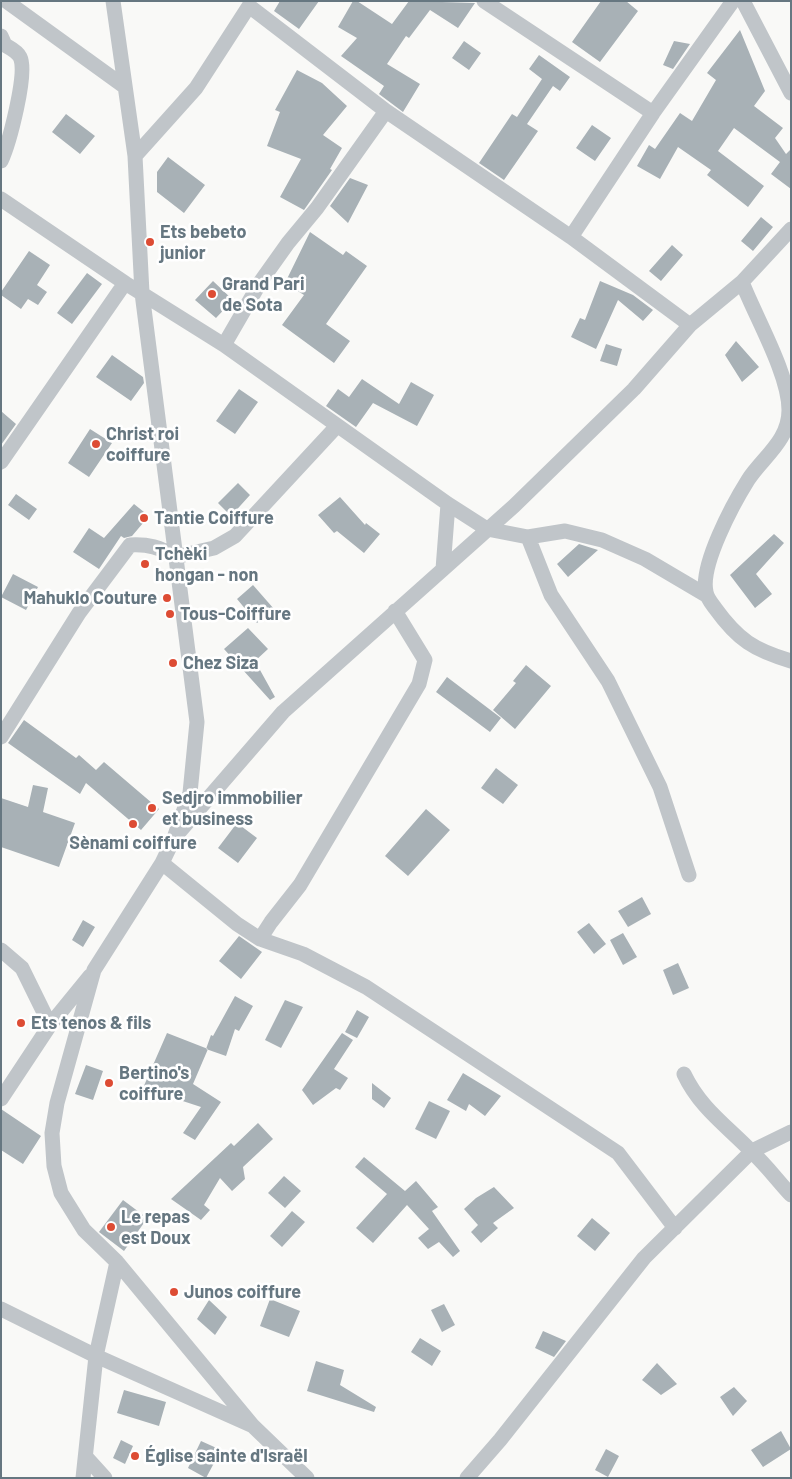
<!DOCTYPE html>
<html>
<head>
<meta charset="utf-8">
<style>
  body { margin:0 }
  #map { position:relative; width:792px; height:1479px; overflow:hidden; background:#f9f9f7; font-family:Barlow,sans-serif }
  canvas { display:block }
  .frame { position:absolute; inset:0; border:2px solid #667781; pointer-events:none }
</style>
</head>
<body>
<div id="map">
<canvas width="792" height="1479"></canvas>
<div class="frame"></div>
</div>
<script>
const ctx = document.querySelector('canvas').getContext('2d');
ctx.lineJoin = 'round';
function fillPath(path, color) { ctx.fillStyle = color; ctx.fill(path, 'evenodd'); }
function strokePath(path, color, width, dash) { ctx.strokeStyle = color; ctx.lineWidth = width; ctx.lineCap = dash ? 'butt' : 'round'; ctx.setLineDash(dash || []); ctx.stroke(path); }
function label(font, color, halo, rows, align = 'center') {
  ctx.font = font + ' Barlow,sans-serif'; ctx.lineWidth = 5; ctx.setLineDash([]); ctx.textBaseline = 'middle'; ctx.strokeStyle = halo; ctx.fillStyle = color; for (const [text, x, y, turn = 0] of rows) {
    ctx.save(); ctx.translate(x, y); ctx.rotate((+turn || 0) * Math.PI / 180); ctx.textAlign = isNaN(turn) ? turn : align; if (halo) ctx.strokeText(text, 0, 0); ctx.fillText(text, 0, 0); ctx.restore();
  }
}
fillPath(new Path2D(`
  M280,1H319L299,29L274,11Z
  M353,1H357L392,24L409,1L475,3L458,28L430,10L409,38L406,36L387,64L420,84L403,112L379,94L384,86L341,56L357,38L338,27Z
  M601,1H626L638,11L600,62L572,42Z
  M740,30L765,91L754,106L783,128L775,138L786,154L791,149V189L771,174L780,162L734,128L718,151L764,186L748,207L707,175L711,170L678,147L660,179L637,166L649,145L655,149L680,113L692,121L716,80L707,73Z
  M464,41L481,53L469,70L452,58Z
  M674,41L690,44L673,69L663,65Z
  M539,55L570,77L560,91L553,86L527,124L538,131L504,180L479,163L512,114L517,117L542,79L529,69Z
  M297,70L322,83L347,106L323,135L342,148L330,169L332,170L304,210L280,197L301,159L267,146L280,112L275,110Z
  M66,114L95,136L80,154L52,132Z
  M592,125L611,138L595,161L576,148Z
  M168,157L205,185L184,213L157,192V172Z
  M350,178L368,185L348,223L330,206Z
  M761,217L773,227L753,251L741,241Z
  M310,232L343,255L346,251L367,266L326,324L350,341L334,363L282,325L304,295L285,283Z
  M672,245L683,255L661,281L649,271Z
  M29,251L50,265L37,285L47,292L38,305L28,299L21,309L1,295V292Z
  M87,273L102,284L72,324L57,313Z
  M213,281L233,300L216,318L195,300Z
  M600,281L633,295L653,310L643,321L618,300L596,349L571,337L580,318L585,320Z
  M736,341L759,367L742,382L725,355Z
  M606,344L622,349L617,366L600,361Z
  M112,355L143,377L144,383L131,401L96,377Z
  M362,379L399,404L411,382L434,395L417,426L373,403L356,427L326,406L338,389L349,397Z
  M239,389L258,402L235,434L216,421Z
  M1,411L16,424L1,445Z
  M90,429L112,443L89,477L68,463Z
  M238,483L250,495L231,516L218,503Z
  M16,494L37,509L29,520L8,505Z
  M340,497L365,525L366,523L380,534L364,553L337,531L334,533L318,515Z
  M134,504L149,516L132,536L124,538L121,536L99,569L73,552L89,528L104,538Z
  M774,534L784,543L756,574L772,594L755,608L730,575Z
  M579,544L598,550L568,577L557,564Z
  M13,574L38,587L26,610L1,597Z
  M253,585L274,609L257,623L237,599Z
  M248,628L268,649L255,661L275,697L270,700L224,649Z
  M526,665L551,686L515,729L493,710L516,683L513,681Z
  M447,677L501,718L490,732L436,692Z
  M24,720L76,758L79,755L96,770L104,762L159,809L141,830L86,783L80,794L8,743Z
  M496,768L518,785L503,804L481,788Z
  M33,785L48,788L43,812L75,823L59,867L1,847V798L28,807Z
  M426,809L450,830L408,876L385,856Z
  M237,823L257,838L238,863L218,848Z
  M642,897L651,914L628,927L618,911Z
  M83,920L95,927L83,947L72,940Z
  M589,923L606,944L594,954L577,932Z
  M623,933L637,957L623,965L610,940Z
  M239,936L262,952L241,979L219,961Z
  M678,963L689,988L673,995L663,970Z
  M235,996L253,1006L239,1031L235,1029L226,1056L206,1049L211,1035L213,1036Z
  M285,1000L303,1007L281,1048L265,1040Z
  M357,1010L369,1017L357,1038L345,1032Z
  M167,1033L208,1049L193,1084L221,1102L195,1140L183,1133L201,1107L143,1088Z
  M342,1033L353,1040L334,1069L348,1078L340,1090L336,1088L313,1105L302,1090Z
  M86,1065L103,1071L93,1100L75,1094Z
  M463,1073L501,1096L485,1116L469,1104L466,1111L447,1100Z
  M372,1083L391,1098L384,1108L372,1099Z
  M429,1101L450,1111L436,1139L415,1129Z
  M1,1109L41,1136L23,1164L1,1150Z
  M258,1123L273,1139L243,1167L245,1179L232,1191L220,1178L204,1205L210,1210L201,1220L171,1199L231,1143L234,1146Z
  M364,1157L405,1191L416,1181L438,1207L432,1211L460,1251L453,1257L439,1242L428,1249L418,1238L429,1229L407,1205L373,1243L356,1228L387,1194L355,1167Z
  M284,1176L301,1191L285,1208L268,1193Z
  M494,1187L514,1208L493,1223L498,1228L481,1243L471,1232L478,1225L464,1209L476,1198Z
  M123,1200L143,1215L142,1217L146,1220L124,1251L99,1232Z
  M292,1211L305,1222L282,1247L270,1236Z
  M592,1218L610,1233L595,1251L577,1236Z
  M270,1299L300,1311L289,1337L260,1326Z
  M209,1300L227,1317L215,1335L197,1319Z
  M444,1304L455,1325L442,1332L431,1310Z
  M543,1331L566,1341L554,1357L535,1348Z
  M420,1338L441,1351L432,1366L411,1352Z
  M316,1361L344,1370L340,1385L376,1407L374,1412L307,1391Z
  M657,1363L677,1384L661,1395L642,1380Z
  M734,1387L747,1401L733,1416L720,1397Z
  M124,1390L166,1402L159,1426L117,1413Z
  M781,1431L791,1449L763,1467L751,1450Z
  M121,1440L133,1446L125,1464L113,1458Z
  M201,1441L221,1450L206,1478L188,1468Z
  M606,1449L619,1456L608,1477L595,1470Z`), '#a8b1b6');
strokePath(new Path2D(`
  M6,1L125,87
  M113,1L135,156L142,293L197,722L190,793L174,838L162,863L94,970L57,1103L52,1133L54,1166L61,1193L84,1230L117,1262L253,1426
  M484,1L653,113
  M743,1L791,93
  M1,36L5,45C10,48 17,51 20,57C28,73 9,144 1,161
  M386,111L317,208L288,243L261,281L224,345L448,504L487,529L528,537L565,531L602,540L645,559L706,595
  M135,156L196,88L249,6L386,111L571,237L690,325
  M1,199L125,283L224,345
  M571,237L653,113L733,1
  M742,282C755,316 789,374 789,410C789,441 763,457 748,480C733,504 700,565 706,592C707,598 712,604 715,608C738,640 754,650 791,661
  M1,462L125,283
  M528,537L551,595L608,681L660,787L689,875
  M443,569L448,504
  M1,737L79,613L130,545C148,544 160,547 175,557L214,548L235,536L337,426
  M180,831L283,712L514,506L634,389L690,325L742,282L791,229
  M162,863L237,924L260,939L303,954L366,987L618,1153L675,1228
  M260,939L271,922L300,885L419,684L425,660L395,611
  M1,950L22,968L50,1025
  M684,1074C700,1108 727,1126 752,1152C766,1165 778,1181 791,1195
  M1,1099L50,1025L90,976
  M1,1309L96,1356L253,1426L307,1478
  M86,1457L105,1478
  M83,1478L96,1356L117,1262
  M467,1478L500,1440L644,1258L752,1151L791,1132`), '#c0c5c9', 15);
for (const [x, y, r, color] of [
  [150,242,5,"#dd4c34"],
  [212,294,5,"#dd4c34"],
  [96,444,5,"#dd4c34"],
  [144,518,5,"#dd4c34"],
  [145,564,5,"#dd4c34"],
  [167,598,5,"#dd4c34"],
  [170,614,5,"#dd4c34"],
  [173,663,5,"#dd4c34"],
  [152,808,5,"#dd4c34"],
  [133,824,5,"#dd4c34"],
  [21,1023,5,"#dd4c34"],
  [109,1083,5,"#dd4c34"],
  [111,1227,5,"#dd4c34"],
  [174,1292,5,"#dd4c34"],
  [135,1456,5,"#dd4c34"]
]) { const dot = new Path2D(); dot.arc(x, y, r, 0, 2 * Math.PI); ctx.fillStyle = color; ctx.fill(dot); strokePath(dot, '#fff', 2); }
label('bold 18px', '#667781', '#fff', [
  ["Ets bebeto",160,232],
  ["junior",160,253],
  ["Grand Pari",222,284],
  ["de Sota",222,305],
  ["Christ roi",106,434],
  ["coiffure",106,455],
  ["Tantie Coiffure",154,518],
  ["Tchèki",155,554],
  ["hongan - non",155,575],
  ["Mahuklo Couture",157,598,"right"],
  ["Tous-Coiffure",180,614],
  ["Chez Siza",183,663],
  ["Sedjro immobilier",162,798],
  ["et business",162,819],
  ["Sènami coiffure",133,843,"center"],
  ["Ets tenos & fils",31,1023],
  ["Bertino's",119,1073],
  ["coiffure",119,1094],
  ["Le repas",121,1217],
  ["est Doux",121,1238],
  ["Junos coiffure",184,1292],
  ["Église sainte d'Israël",145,1456]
], 'left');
</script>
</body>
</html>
